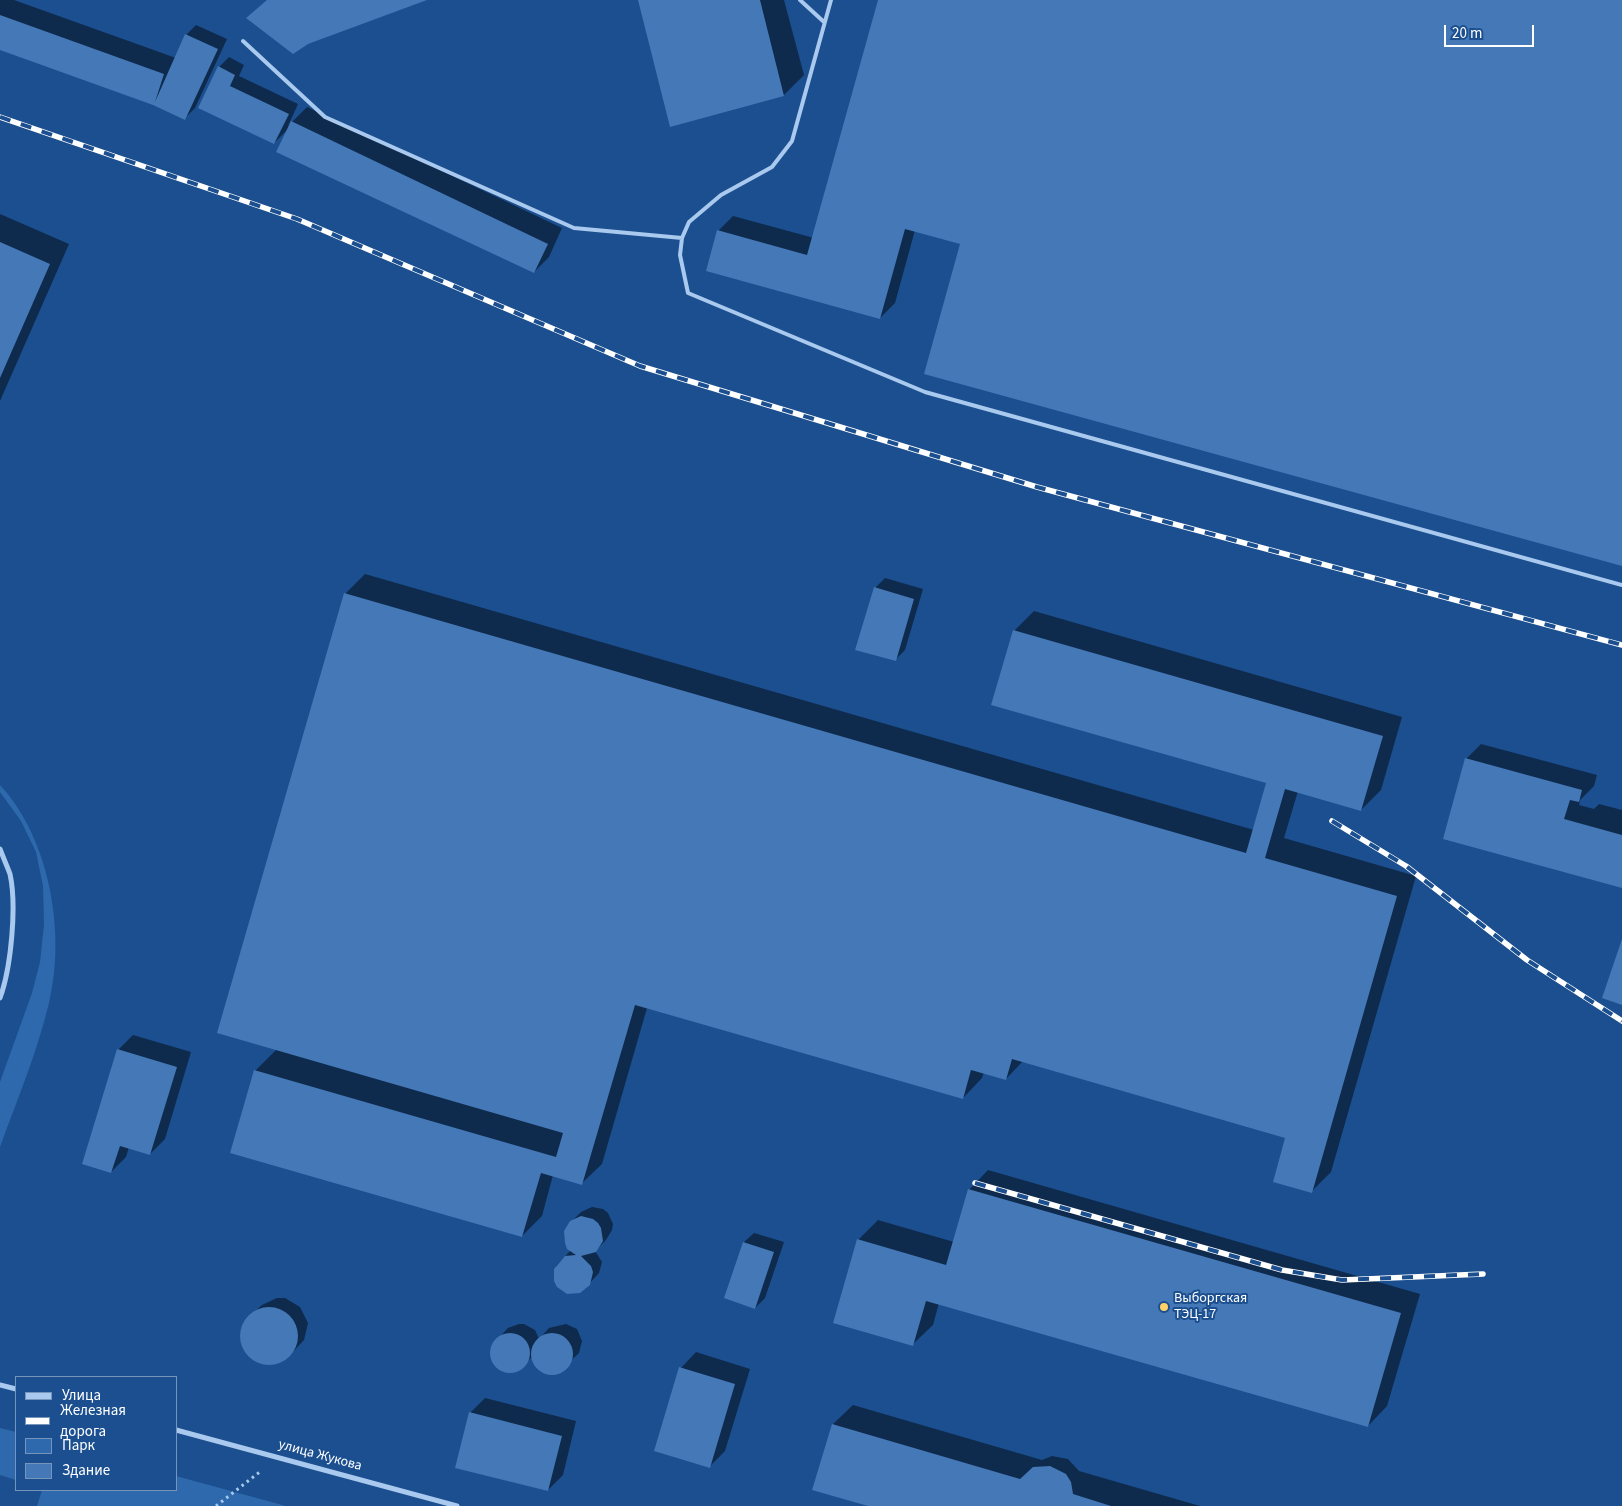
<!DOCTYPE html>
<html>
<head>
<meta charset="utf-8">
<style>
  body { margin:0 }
  #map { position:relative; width:1622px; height:1506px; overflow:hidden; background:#1b4f8f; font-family:"Source Sans 3",sans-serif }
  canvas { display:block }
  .legend { position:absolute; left:15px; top:1376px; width:162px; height:115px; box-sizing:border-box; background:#1b4f8f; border:1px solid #7695bc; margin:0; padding:6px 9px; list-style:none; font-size:15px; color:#fff }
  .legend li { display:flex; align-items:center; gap:10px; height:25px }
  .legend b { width:25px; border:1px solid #7695bc }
  .scale { position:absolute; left:1444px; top:25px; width:90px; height:22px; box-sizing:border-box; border:2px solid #fff; border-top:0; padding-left:6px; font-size:15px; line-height:18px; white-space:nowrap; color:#fff; -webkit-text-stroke:4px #1b4f8f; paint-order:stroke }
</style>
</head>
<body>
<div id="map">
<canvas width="1622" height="1506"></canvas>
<ul class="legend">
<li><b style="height:6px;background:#a9c9ee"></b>Улица</li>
<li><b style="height:6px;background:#fff"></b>Железная дорога</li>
<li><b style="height:14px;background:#2e69ad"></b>Парк</li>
<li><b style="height:14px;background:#4478b7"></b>Здание</li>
</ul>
<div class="scale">20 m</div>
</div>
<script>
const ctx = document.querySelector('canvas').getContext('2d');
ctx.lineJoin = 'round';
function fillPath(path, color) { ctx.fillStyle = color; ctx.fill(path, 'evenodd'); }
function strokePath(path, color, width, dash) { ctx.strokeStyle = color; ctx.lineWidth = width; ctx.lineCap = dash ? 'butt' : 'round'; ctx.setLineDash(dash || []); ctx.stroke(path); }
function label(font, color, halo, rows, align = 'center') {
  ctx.font = font + ' "Source Sans 3",sans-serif'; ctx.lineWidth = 4; ctx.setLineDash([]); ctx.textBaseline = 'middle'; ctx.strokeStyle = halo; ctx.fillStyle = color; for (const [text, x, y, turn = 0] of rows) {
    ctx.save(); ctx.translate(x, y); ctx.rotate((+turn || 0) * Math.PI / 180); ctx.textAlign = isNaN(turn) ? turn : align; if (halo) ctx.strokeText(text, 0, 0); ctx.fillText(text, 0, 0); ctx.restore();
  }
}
fillPath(new Path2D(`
  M0,785C50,839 66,933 49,1003C37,1053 17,1100 0,1147V1082L32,993L40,962L44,925L43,886L36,852L21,821L0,792Z
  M0,1428L16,1432V1480L0,1475Z
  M176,1476L286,1506H37L42,1490H176Z`), '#2e69ad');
fillPath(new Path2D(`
  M0,0H14L176,58L186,35L196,25L227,39L195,108L185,118L153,104L0,49Z
  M640,0H784L804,75L784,95Z
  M880,0H1622V565L962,243L915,230L895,303L880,318L718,231L733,216L814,238Z
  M229,57L244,65L239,76L298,104L288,126L307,107L562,228L549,257L534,272L288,129L274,143L200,108L219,67Z
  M0,214L69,244L0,401Z
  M365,574L1254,830L1268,783L1014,631L1034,611L1402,717L1381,790L1361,810L1298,791L1284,838L1416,876L1331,1172L1311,1192L1287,1137L1023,1061L1006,1079L984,1072L982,1078L963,1098L647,1008L602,1164L582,1183L553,1175L542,1216L522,1236L255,1071L277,1049L345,594Z
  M885,578L923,589L905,650L895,660L875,588Z
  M1481,744L1597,775L1594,786L1580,800L1579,805L1594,809L1599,804L1622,810V886L1466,759Z
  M133,1035L191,1052L165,1139L150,1154L129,1147L126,1157L111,1172L118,1050Z
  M988,1170L1420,1294L1387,1406L1368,1426L939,1303L933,1325L913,1344L858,1240L878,1220L954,1242L969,1190Z
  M592,1207L603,1209L608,1213L613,1224L612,1230L606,1240L595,1251L602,1262L599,1273L589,1284L554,1275L557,1265L571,1250V1222L581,1212Z
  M754,1233L784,1242L765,1298L755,1308L744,1242Z
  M277,1298H285L300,1307L308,1323L304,1340L287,1358L270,1364L262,1363L247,1353L242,1337V1329L251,1315L262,1305Z
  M519,1324H524L535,1330L539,1339L549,1328L566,1324L577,1329L582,1341L579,1353L559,1372L553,1373L540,1370L532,1357L517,1370L505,1371L495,1365L492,1354L494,1343L508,1328Z
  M696,1352L750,1369L725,1451L710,1466L681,1368Z
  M485,1398L576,1421L563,1475L548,1490L470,1413Z
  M853,1405L1042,1460L1052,1456L1068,1459L1079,1471L1200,1506H872L833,1424Z`), '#0007');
fillPath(new Path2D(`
  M267,0H427L308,44L293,54L246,18Z
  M638,0H760L784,96L670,127Z
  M878,0H1622V566L924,374L960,244L905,229L880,319L706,271L717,230L807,255Z
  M0,15L164,74L155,102L185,34L218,49L185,120L153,105L0,50Z
  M218,66L235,75L230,86L289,114L274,144L198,108Z
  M291,121L548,244L534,273L276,152Z
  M0,242L50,264L0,378Z
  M874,587L914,599L896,661L855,650Z
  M344,593L1246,853L1266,783L991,705L1013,630L1383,736L1361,811L1285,789L1265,858L1397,896L1312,1193L1273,1182L1285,1138L1012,1059L1006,1080L971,1070L963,1099L635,1005L582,1185L541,1173L522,1237L230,1153L254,1070L556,1157L563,1133L217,1033Z
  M1465,758L1582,790L1579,802L1570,800L1564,819L1622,835V888L1443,839Z
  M1622,939V1005L1602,998Z
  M117,1049L177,1067L150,1155L120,1146L111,1173L82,1164Z
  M968,1189L1401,1313L1368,1427L926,1301L913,1346L833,1323L857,1239L946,1265Z
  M581,1216L593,1219L598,1223L601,1228L603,1241L596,1252L581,1256L591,1266L593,1272L590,1285L580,1293L567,1294L557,1287L554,1281V1269L565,1256L576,1255L567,1249L565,1243L564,1231L570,1221Z
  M743,1242L774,1252L755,1309L724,1298Z
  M240 1336a29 29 0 1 1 58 0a29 29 0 1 1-58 0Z
  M490 1353a20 20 0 1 1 40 0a20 20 0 1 1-40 0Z
  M531 1354a21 21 0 1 1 42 0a21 21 0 1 1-42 0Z
  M679,1367L735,1384L710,1468L654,1451Z
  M469,1412L562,1436L548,1491L455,1468Z
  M832,1424L1020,1479L1033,1467L1050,1466L1066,1474L1071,1482L1073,1494L1111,1506H868L812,1490Z`), '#4478b7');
strokePath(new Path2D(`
  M216,1506L261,1471`), '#a9c9ee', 3, [2.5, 4]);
strokePath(new Path2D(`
  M800,0L824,22
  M831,0L792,141L772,167L721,195L689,222L682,238L680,255L688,293L925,392L1622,585
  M243,41L325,117L574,228L682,238`), '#a9c9ee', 4);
strokePath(new Path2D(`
  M0,849C3,857 7,866 10,874C17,906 11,968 0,998
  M0,1385L16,1389
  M176,1430L457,1506`), '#a9c9ee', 5);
const rail = new Path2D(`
  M0,117L297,219L640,366L1037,487L1622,645
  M1332,821L1406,866L1527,960L1622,1021
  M975,1183L1282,1270L1342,1280L1483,1274`);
strokePath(rail, '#fff', 5.5);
strokePath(rail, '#1b4f8f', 4, [11]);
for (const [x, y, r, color] of [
  [1164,1307,5,"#ffd166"]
]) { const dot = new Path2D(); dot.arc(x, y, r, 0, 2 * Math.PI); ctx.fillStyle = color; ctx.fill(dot); strokePath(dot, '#1b4f8f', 2); }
label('14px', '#fff', '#1b4f8f', [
  ["Выборгская",1174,1299],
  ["ТЭЦ-17",1174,1315]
], 'left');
label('14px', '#fff', '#1b4f8f', [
  ["улица Жукова",320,1456,15]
]);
</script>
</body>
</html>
